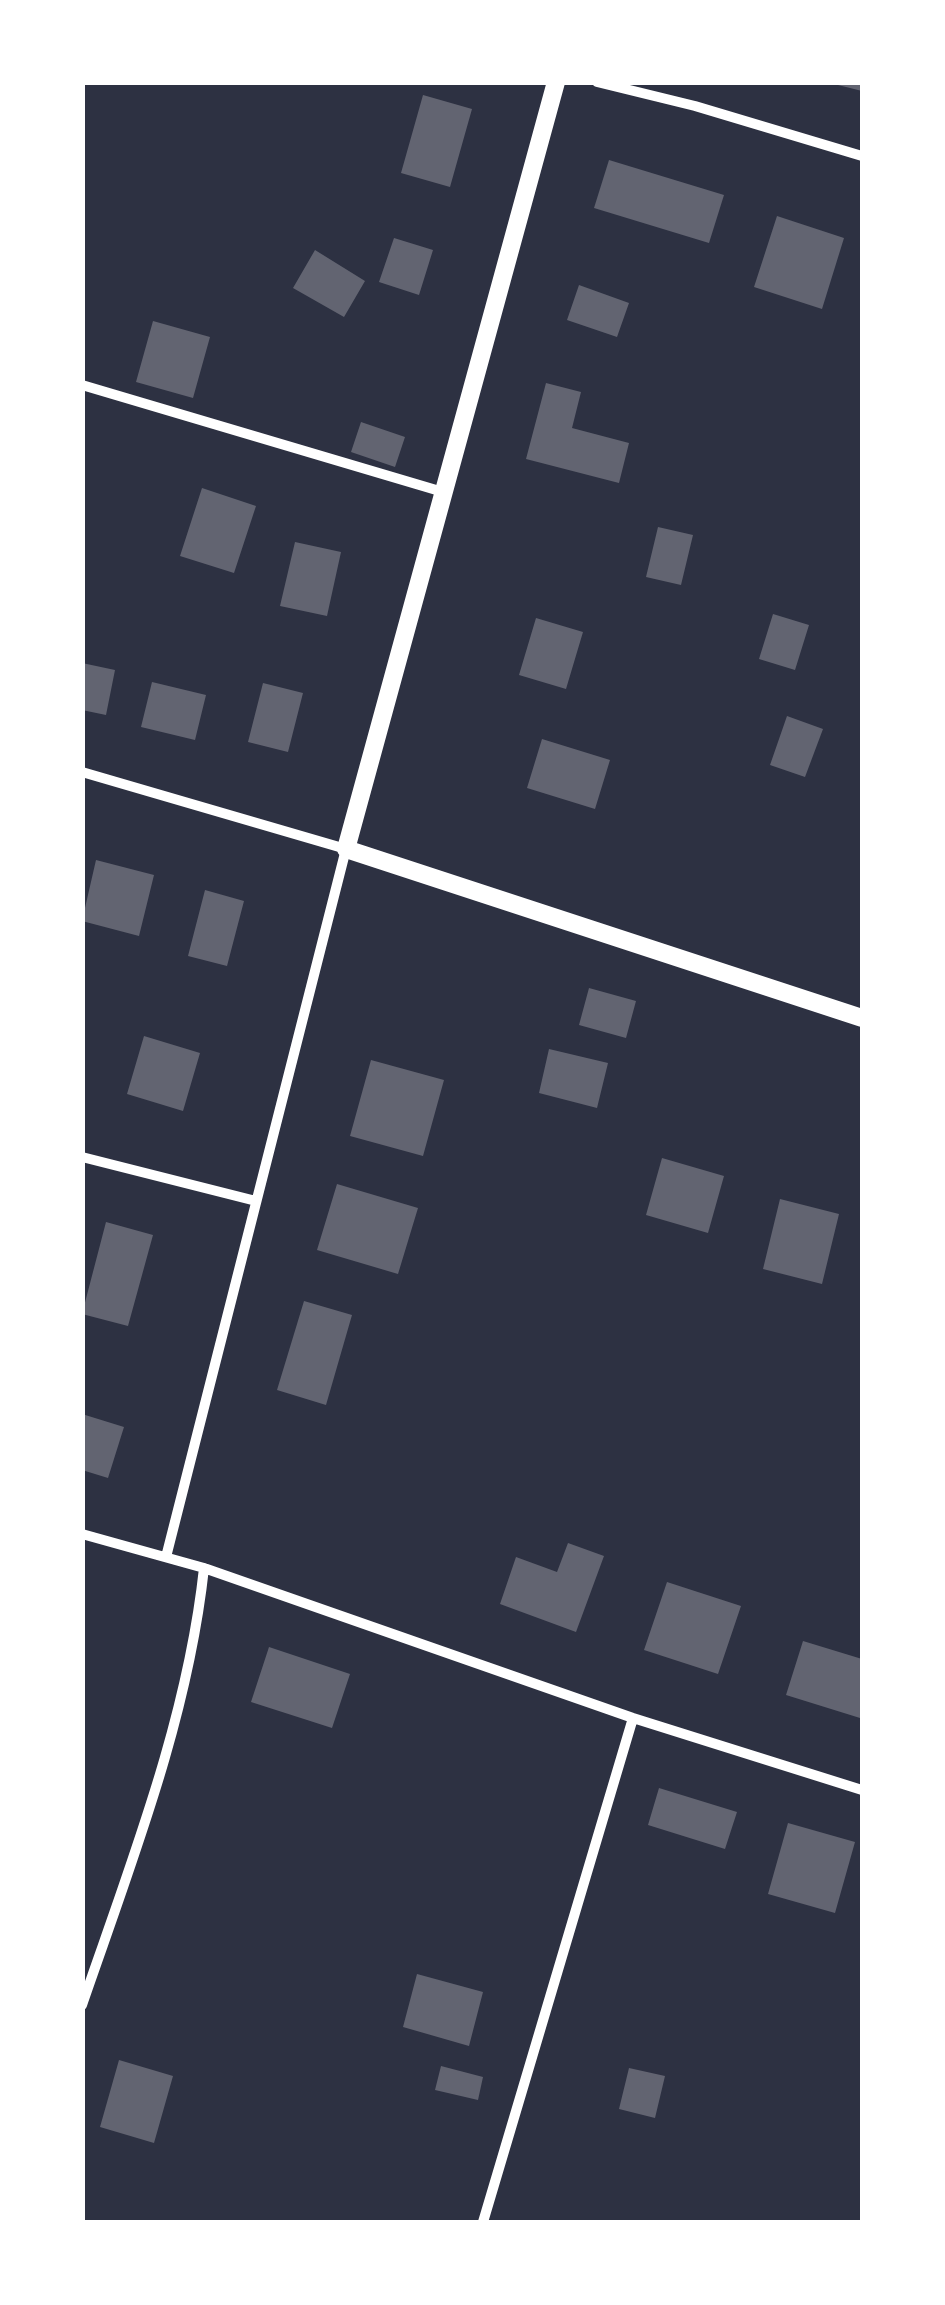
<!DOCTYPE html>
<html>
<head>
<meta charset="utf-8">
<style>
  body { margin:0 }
  #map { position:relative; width:945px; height:2305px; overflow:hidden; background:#2d3142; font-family:"Fira Sans",sans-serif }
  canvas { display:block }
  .frame { position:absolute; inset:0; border:85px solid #fff; pointer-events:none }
</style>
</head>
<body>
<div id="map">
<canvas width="945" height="2305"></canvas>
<div class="frame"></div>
</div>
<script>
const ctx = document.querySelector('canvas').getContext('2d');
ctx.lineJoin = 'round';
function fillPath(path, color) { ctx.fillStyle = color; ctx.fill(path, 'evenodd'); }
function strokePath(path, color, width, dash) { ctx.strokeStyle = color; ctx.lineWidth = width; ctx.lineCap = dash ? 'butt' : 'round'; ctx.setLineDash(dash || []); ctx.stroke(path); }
fillPath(new Path2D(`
  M834,82H862V91L834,84Z
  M423,95L472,109L450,187L401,173Z
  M609,160L724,195L709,243L594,208Z
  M777,216L844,238L822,309L754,287Z
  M394,238L433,250L419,295L379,282Z
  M315,250L365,281L344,317L293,288Z
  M579,285L629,303L617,337L567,320Z
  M153,321L210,337L193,398L136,382Z
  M546,383L581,392L572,428L629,443L619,483L526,459Z
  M361,422L405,437L395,467L351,452Z
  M202,488L256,506L234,573L180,556Z
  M658,527L693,535L681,585L646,577Z
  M295,542L341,552L327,616L280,606Z
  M773,614L809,625L795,670L759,659Z
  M536,618L583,632L566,689L519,675Z
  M82,663L115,670L106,715L82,710Z
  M152,682L206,695L195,740L141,727Z
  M263,683L303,693L288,752L248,742Z
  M787,716L823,729L805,777L770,765Z
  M542,739L610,760L595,809L527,788Z
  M96,860L154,875L139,936L82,921Z
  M205,890L244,901L227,966L188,956Z
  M589,988L636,1001L626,1038L579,1025Z
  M144,1036L200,1053L183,1111L127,1094Z
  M549,1049L608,1063L597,1108L539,1093Z
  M371,1060L444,1080L423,1156L350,1136Z
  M662,1158L724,1176L708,1233L646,1215Z
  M337,1184L418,1208L398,1274L317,1250Z
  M780,1199L839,1214L822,1284L763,1269Z
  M106,1222L153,1235L128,1326L82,1314Z
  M304,1301L352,1315L326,1405L277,1390Z
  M82,1414L124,1427L108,1478L82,1470Z
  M568,1543L604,1556L576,1632L500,1604L516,1557L557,1572Z
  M667,1582L741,1606L718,1674L644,1650Z
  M803,1641L862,1659L860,1718L786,1695Z
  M269,1647L350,1674L332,1728L251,1702Z
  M659,1788L737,1812L725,1849L648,1825Z
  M788,1823L855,1842L835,1913L768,1894Z
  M417,1974L483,1992L469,2046L403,2027Z
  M119,2060L173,2076L154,2143L100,2127Z
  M441,2066L483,2077L478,2100L435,2090Z
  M629,2068L665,2076L655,2118L619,2109Z`), '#626471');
strokePath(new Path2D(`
  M597,82L695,106L862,156
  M82,385L443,492
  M82,772L346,849L166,1557
  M82,1157L256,1201
  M82,1534L204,1568L633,1718L862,1790
  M82,2005C131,1863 188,1718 204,1568
  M483,2222L633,1718`), '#fff', 10);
strokePath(new Path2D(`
  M556,82L346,849L862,1018`), '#fff', 18);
</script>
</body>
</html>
